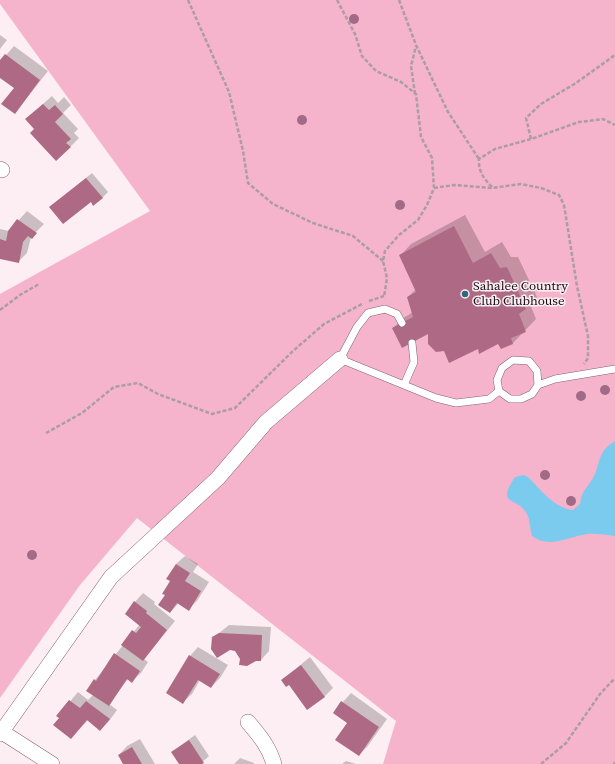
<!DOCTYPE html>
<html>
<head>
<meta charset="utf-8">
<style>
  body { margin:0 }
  canvas { display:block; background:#fceef2 }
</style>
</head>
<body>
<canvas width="615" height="764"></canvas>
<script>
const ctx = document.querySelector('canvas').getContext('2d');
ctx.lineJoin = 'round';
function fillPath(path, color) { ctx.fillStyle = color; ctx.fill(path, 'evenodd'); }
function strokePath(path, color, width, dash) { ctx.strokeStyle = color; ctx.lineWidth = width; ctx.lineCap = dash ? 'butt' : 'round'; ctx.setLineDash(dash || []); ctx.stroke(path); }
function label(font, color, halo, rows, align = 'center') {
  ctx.font = font + ' "Source Serif 4",serif'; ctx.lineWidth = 3; ctx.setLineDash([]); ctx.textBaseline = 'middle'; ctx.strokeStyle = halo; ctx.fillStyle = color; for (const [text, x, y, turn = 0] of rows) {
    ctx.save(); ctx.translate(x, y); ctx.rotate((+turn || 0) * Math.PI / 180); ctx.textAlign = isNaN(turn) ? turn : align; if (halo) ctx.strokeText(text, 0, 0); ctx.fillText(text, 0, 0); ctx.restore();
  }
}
fillPath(new Path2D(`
  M0,0H615V764H383L396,721L137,518L80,585L0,698V294L150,211L0,4Z`), '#f5b4cb');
fillPath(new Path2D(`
  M615,441V536C605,535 596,533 587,534C567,537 549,549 532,536C530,529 530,520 527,514C518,496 495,507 515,477L523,475L528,477C540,489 555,509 573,510L580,504C581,490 590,486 595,474C601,458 599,451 615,441Z`), '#7bcbee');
fillPath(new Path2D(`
  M0,35L7,40L0,49Z
  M14,46L48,71L15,113V88L0,77V62Z
  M52,96L58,103L64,97L71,105L63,113L78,129L74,133L79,138L70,147L35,129V111Z
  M92,173L108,192L102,198L50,207Z
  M27,211L44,224L31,237L27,253L19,261L0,258V229L9,231Z
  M465,215L485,252L502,242L511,257H518L537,297L530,304L536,319L513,343L501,348L498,343L478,348L445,350L429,333L393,328L405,317L413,312L408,297L416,289L400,256L411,244Z
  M185,556L198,564L193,572L209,582L197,601L188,609L179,603L170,612L166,595L172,581L168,578L176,564Z
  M143,593L155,602L154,604L175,621L144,659L148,662L141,673L132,681L128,679L109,704L117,710L109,721L100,730L88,720L71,738L58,716L78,692L88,700L93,695L95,680L140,624L135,602Z
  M229,625L271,627L269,651L261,660L241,659L235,650L213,638Z
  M198,647L228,665L220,678L211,687L200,680L192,694L183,702L190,656Z
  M310,657L333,688L324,697L282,680Z
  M351,693L387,719L367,747L359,755L349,722L334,712Z
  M195,735L209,756L200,764H180L172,752Z
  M140,739L155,764H124L119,755L127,746Z
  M240,758L254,763V764H234Z
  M346,761L356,764H342Z`), '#0003');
fillPath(new Path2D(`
  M5,54L40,80L15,114L1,104L14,88L0,78V60Z
  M43,104L49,110L55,105L63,114L55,122L71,139L66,143L71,147L56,161L30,133L34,129L25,119Z
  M86,178L103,198L93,206L91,202L63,224L49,207Z
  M17,219L37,233L32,239L28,236L23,242L19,263L0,259V239L6,241L8,231Z
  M454,226L473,263L491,253L500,268L507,267L526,309L519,314L526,332L511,338L513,344L501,349L498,344L479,354L478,349L449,363L444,351L436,352L428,344V334L402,348L392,328L413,317L407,297L416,292L399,255Z
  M176,564L190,573L185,581L201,591L189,611L177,603L170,613L158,605L165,595L162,594L170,581L166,579Z
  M134,601L147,611L146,613L167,630L143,661L121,645L132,630L136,633L141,627L125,614Z
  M219,633L262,635L261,661H256L247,666L239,665L240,659L235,651L230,650L217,658L211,649L212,637Z
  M114,653L140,671L132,683L127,679L109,706L86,691L94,679L96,681Z
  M189,655L220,674L211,688L198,680L183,704L166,693Z
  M301,665L325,697L307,710L289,685L286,687L281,680Z
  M69,700L80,708L86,701L110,719L100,731L87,720L71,739L53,725L59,718L56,716Z
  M341,701L379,727L359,756L335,740L347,723L333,713Z
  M189,740L204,763L202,764H179L171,752Z
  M132,747L142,764H123L118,755Z`), '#ae6a84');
const service = new Path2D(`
  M402,323L397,314L385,309L368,313L357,327L340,359L436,398L456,403L489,399L499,391
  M404,385L414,362L412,343
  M538,385L537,371L529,361L513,360L502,368L497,380L499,391L510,399H521L532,394L538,385L555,379L615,369`);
const minor = new Path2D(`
  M0,169L2,170
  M248,722C260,736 269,747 274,764
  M2,732L52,764
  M0,734L111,577L218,478L266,422L340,359`);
strokePath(service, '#82636e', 8);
strokePath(minor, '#82636e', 16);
strokePath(new Path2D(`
  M188,0L229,92L243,151L248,183L273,204L313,223L353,236L383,261
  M337,0L355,34L362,56L376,71L401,82L416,94L421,137L432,158L434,188L427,205L418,220L399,235L385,251L383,261L387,278L384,297
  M399,0L416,45L448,112L479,159
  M415,94L411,66L416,46
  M531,139L526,118L541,104L576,83L615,55
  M492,187C484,179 478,171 479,159L495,149L531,139L579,122L603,119L615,125
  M434,188L454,185L492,188L521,184L541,188L559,195L564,205L577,286L588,336V358L584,364
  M369,301L384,296
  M0,310L20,295L39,284
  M46,433L82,413L114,387L138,383L158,394L212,414L235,408L293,351L324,324L362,304
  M541,764L566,743L600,694L615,678
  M614,764L615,762`), '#ab9da1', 2.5, [4, 2]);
strokePath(service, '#fff', 7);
strokePath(minor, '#fff', 15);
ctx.fillStyle = '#a16b87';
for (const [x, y] of [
  [354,19],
  [302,120],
  [400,205],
  [605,390],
  [581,396],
  [545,475],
  [571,501],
  [32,555]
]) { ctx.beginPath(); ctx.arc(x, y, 5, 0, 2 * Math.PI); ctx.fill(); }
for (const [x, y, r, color] of [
  [465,294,4,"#2e6981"]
]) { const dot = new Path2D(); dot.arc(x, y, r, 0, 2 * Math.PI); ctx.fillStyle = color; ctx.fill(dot); strokePath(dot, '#fceef2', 1.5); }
label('13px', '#1a0e12', '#fceef2', [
  ["Sahalee Country",473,287],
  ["Club Clubhouse",473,302]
], 'left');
</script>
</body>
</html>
